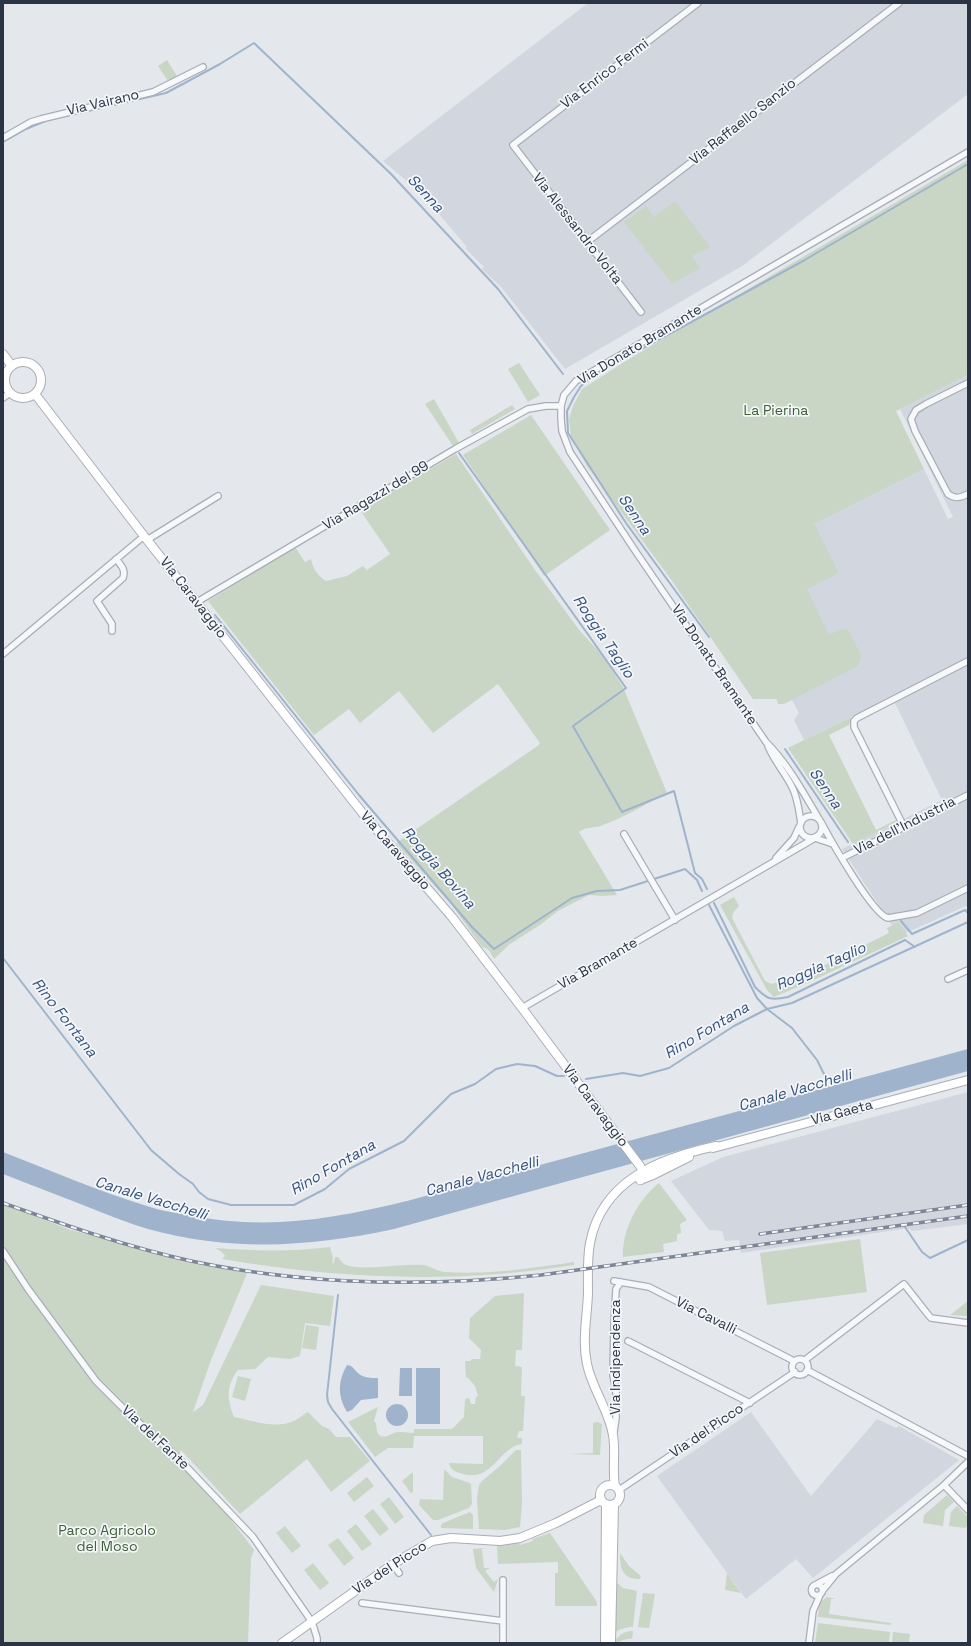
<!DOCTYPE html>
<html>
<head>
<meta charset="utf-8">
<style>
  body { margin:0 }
  #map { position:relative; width:971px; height:1646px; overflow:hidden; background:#e4e7ec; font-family:"Space Grotesk",sans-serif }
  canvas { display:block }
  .frame { position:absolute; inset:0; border:4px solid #2b3445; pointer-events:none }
</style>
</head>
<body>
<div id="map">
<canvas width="971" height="1646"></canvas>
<div class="frame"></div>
</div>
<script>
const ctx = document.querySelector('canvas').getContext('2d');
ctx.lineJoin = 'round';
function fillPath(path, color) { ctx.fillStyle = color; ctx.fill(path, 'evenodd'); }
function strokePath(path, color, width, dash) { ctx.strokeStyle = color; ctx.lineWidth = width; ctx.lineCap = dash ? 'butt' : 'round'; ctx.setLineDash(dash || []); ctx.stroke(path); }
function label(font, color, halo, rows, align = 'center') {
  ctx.font = font + ' "Space Grotesk",sans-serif'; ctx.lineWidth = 3.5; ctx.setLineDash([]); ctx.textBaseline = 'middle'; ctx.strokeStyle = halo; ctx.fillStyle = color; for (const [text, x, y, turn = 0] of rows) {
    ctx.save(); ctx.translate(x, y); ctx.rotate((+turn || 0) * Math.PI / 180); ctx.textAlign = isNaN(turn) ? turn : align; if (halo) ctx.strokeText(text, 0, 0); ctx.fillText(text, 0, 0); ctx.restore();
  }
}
fillPath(new Path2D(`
  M588,3H968V94L742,266L565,369L502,288L482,269L484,267L465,248L467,247L421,193L383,161Z
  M968,375V905L899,936L842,849L942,800L892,697L804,740L794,720L799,713L792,700L784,704H778L777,699H753L679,591L924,469L948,519L953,517L900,409Z
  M968,1092V1224L912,1231L909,1228L741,1253L739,1240L725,1241L722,1231L709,1230L671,1181L723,1157Z
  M751,1412L811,1496L877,1419L896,1428L899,1426L959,1460L813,1578L796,1559L746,1599L657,1476Z`), '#d2d6de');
fillPath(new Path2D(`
  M167,60L177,76L168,81L158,66Z
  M968,160V375L896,411L924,469L814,524L839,573L807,589L829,635L841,629L848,630L860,653L861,656L858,666L784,704H778L777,699H753L670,578L587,466L571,437L569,419L573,406L582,389L624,362Z
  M675,201L710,247L692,256L700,268L672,284L624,222L646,206L654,217Z
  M519,363L540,395L528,402L508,369Z
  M434,399L459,443L453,446L425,404Z
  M512,405L515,409L472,434L470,430Z
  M531,415L610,530L544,576L463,455Z
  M456,454L535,570L580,631L603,656L623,687L667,793C645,805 623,818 600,826C593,828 585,827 579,832L617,895L602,896L589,895L583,898L558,911L540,925L510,944L494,959C491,953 489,948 482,947L451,904L396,843L539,745L540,743L498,684L433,733L399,691L360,723L349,709L314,735L208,601L295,547L305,562L311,559C313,569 317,575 326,581L347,576L363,566L367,570L390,554L360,510Z
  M851,717L849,725L829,735L876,830L896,820L897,822L853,844L788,748Z
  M734,897L739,906L733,913L732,918L765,981L771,984L779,982L781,987L889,933L887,928L898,923L908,936L805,984L774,997L767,990L720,905Z
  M659,1183L687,1220L680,1224L681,1233L677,1234V1241L663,1244L664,1252L623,1257C622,1229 638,1200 659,1183Z
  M3,1204L71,1230L196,1262L248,1271L211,1360L193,1412L203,1405L261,1285L334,1296L330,1326L305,1323L300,1356L290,1359L268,1357L255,1369L238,1370C226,1385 227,1400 234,1417C253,1421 275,1429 294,1421C299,1419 303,1414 308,1412L322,1426L329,1429L336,1437H350L370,1461L331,1492L307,1459L240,1514L181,1450L177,1460L216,1500L254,1550L251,1558L248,1643H3Z
  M860,1239L867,1292L767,1305L760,1253Z
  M330,1247L333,1258L332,1264L334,1262L335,1257H338C340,1259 341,1262 344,1264C358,1272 404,1263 423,1265C431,1266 438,1272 446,1272C489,1275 532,1268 574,1262V1265C457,1284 338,1279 222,1259L225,1256L222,1252L215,1248C253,1251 292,1252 330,1247Z
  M524,1293L522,1350H516L515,1366L522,1367L521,1396H525L523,1431H519L517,1438H522V1444C498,1447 492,1485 460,1473C455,1472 450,1469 449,1463L483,1464V1436H414L413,1448H388L375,1457L348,1422L378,1407L374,1421L376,1423L377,1432C382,1441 388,1435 394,1433C399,1431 408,1433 414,1433V1429H452L464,1417L465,1399L469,1398L471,1404H475L476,1397L478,1396L475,1386L467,1377L466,1378L465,1361H470L472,1359H480L481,1350L469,1338L470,1318L495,1296Z
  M968,1301V1316L950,1315Z
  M306,1325L319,1327L316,1350L302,1348Z
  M238,1376L251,1379L245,1401L232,1397Z
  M598,1422L602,1424L600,1455L570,1454L593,1453V1423Z
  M516,1450H521L522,1504L520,1527L505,1530L479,1529L477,1499L479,1485L482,1481L500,1466Z
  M444,1470H445L452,1477L470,1483L471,1485L472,1504L469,1508L438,1520H433L419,1505L420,1499L443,1500Z
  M413,1472V1492L411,1493L402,1481Z
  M367,1477L374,1486L354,1502L347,1493Z
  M947,1495L954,1502L945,1510L943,1526L923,1523L924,1515Z
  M389,1497L404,1517L395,1524L380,1504Z
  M957,1506L968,1517V1525L965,1528L949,1526L951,1512Z
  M373,1509L389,1529L380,1536L364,1516Z
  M470,1512L473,1515V1529L441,1528V1525L443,1523Z
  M356,1524L372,1544L362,1551L347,1531Z
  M285,1526L301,1546L292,1553L276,1533Z
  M550,1533L597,1602V1606H555V1573H558V1562L498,1564L497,1545L519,1543L520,1545L533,1541L532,1539Z
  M338,1538L354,1558L344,1566L328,1545Z
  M487,1548L482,1549L484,1568H490L485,1571L494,1582L498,1579L494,1592L476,1568L473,1549Z
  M620,1553L629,1566L641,1576L640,1579C622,1579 620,1569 620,1553Z
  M313,1563L329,1583L320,1590L304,1570Z
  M727,1573L741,1593L725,1590Z
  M614,1580L623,1588L637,1591L633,1627C626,1627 619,1629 613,1634Z
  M643,1593L655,1594L649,1628L638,1627Z
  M827,1597L836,1599H831L829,1614L891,1623V1625L818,1617L819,1603Z
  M818,1623L890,1632L889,1643H815Z
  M633,1631L632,1639C623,1638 621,1643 614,1643C618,1635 624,1631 633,1631Z
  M893,1632L910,1634L909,1643H892Z`), '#c9d6c5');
fillPath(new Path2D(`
  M968,1049V1071L394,1229C310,1247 232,1252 148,1229C128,1223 108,1215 88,1207C60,1196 31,1185 3,1174V1152C52,1171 100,1192 150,1207C161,1211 172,1212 183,1214C263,1231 329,1220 407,1201Z
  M347,1365C354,1366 353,1369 358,1373C363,1378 371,1378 378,1378V1398L361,1400L352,1410L347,1412C337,1396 338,1380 347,1365Z
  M400,1368H412V1396H399Z
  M416,1368H440V1424H416Z
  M386 1415a11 11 0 1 1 22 0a11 11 0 1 1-22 0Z`), '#9fb4cc');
strokePath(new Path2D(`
  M3,142L26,129L48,120L166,93L220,64L254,43L391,174L498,289L563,374
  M459,453L626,688L573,726L622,812L674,791L695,873L702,879L707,889
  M215,615L359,795L472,927L494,949L572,898L597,891L620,890L685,869L697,880L702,891
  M709,637L626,523L568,433L567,411L574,397L581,386L596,374L803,261L968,164
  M785,749L848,842
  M714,903L755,987C767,999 770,1001 788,997L905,940L915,947
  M709,905L757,998L767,1009L792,1028L817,1060L827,1080
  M901,921L912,934L965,910L968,913
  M3,958L151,1150L179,1174L193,1184L199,1192L208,1199L231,1205H294L325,1189L349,1169L404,1141L451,1094L475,1084L496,1069L517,1064L535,1066L557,1076H564
  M586,1079L623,1073L640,1076L669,1068L734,1026L767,1009L792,1003L968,922
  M905,1227L922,1252L930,1258L968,1240
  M338,1295L327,1395L328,1402L332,1409L431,1535`), '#9fb4cc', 2);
const street = new Path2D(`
  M3,138L31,122L41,119L153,92L203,67
  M587,242L899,3
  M641,312L513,145L698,3
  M968,383L926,404L916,410L911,419L915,431L948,494C955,499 960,498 968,494
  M3,398L10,393
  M147,540L218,496
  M197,602L455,449L528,409L546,406H561
  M112,631V624L97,601L123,578C126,570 121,565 116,559
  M3,654L144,536
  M768,746C774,761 786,774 793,789C798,800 799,811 801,823
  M800 827a11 11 0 1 1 22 0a11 11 0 1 1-22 0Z
  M819,819C803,792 788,764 766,742L636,552L570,452L562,431L561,418V406L564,395L576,381L968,152
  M821,822C830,839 873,915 888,918L917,913L968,888
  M904,827L854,727V721L857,718L968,661
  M624,834L675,920
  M776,858L794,838L799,827
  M842,858L968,795
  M948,979L968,970
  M522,1008L815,838L833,844
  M3,1251L28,1289L96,1381L123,1408L179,1459L253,1537L312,1622L317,1638V1643
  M614,1281L649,1287L794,1361
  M628,1341L750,1403
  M792 1367a8 8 0 1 1 16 0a8 8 0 1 1-16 0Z
  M805,1360L904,1284L926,1312L931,1318L968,1323
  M807,1370L968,1456
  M614,1432L616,1418V1391L613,1375L614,1325L616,1289L621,1282
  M944,1485L968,1510
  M619,1490L795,1372
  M393,1564L399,1573
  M817,1584L832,1576
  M811.5 1590a5.5 5.5 0 1 1 11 0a5.5 5.5 0 1 1-11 0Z
  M823,1590L836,1574L944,1485L968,1462
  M362,1603L503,1621
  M503,1643V1580
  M809,1643L813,1611L820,1595`);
const secondary = new Path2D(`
  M3,354L12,366
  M5 380a18 18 0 1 1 36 0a18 18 0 1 1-36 0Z
  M35,394L144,536L364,815L452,917L522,1008L640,1166L644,1174L641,1180
  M713,1148L968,1080
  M640,1180L653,1175L689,1157
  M600 1495a10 10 0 1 1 20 0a10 10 0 1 1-20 0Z
  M615,1486C612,1469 616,1452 613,1435C609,1410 592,1389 587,1364C582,1341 587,1317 588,1294C588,1277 587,1259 590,1243C602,1180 660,1158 716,1146
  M282,1643L393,1564L432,1541L451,1538L500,1541L520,1538L556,1523L601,1500
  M605,1643L606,1504
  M611,1643L614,1504`);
strokePath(street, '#a9aeb7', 8);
strokePath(secondary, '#a9aeb7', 10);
strokePath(street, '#f7f8fa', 5.5);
strokePath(secondary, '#fff', 8);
const rail = new Path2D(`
  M3,1203C65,1225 127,1247 191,1261C305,1285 426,1287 541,1275L968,1216
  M760,1234L968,1205`);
strokePath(rail, '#7d8696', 3.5);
strokePath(rail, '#f4f6f9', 2, [6]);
label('14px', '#2b3445', '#f4f6f9', [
  ["Via Enrico Fermi",605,74,-37],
  ["Via Vairano",103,103,-13],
  ["Via Raffaello Sanzio",743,122,-38],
  ["Via Alessandro Volta",577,229,52],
  ["Via Donato Bramante",640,345,-31],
  ["Via Ragazzi del 99",376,496,-31],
  ["Via Caravaggio",193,598,52],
  ["Via Donato Bramante",714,665,56],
  ["Via dell'Industria",905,826,-27],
  ["Via Caravaggio",395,851,49],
  ["Via Bramante",598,964,-30],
  ["Via Caravaggio",595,1106,53],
  ["Via Gaeta",842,1113,-15],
  ["Via Cavalli",706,1316,27],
  ["Via Indipendenza",616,1357,-90],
  ["Via del Picco",707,1431,-34],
  ["Via del Fante",155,1438,43],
  ["Via del Picco",390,1568,-33]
]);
label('14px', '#3f6138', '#f4f6f9', [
  ["La Pierina",776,411],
  ["Parco Agricolo",107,1531],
  ["del Moso",107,1547]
]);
label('italic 15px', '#34527a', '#f4f6f9', [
  ["Senna",425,194,47],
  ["Senna",634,515,56],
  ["Roggia Taglio",603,637,56],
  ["Senna",825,789,56],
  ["Roggia Bovina",438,868,49],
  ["Roggia Taglio",821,967,-24],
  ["Rino Fontana",64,1018,52],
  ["Rino Fontana",707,1031,-31],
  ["Canale Vacchelli",795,1091,-16],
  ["Rino Fontana",333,1168,-30],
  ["Canale Vacchelli",482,1177,-15],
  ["Canale Vacchelli",151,1199,17]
]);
</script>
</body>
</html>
